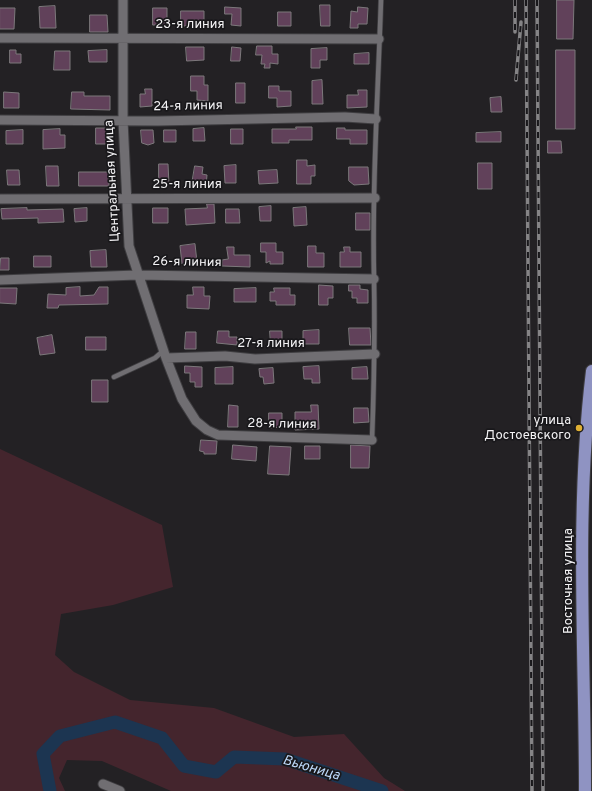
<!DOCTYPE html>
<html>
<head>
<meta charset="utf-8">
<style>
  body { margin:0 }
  canvas { display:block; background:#232124 }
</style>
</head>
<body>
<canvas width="592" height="791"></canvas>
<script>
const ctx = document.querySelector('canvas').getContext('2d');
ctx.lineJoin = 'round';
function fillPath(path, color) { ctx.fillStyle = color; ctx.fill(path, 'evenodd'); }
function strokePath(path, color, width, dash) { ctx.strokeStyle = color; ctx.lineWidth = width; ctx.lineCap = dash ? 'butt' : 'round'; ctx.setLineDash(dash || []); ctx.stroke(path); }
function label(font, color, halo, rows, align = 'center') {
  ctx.font = font + ' Overpass,sans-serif'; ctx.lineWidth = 3.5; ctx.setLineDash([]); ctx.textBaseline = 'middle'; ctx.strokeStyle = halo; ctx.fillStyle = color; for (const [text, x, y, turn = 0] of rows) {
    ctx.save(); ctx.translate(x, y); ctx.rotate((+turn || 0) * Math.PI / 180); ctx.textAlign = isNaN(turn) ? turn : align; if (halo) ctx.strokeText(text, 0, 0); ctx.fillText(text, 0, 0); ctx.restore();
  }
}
fillPath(new Path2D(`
  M0,449L162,525L173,587L113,605L61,614L55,655L74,672L130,700L214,708L294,737L344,734L384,778L405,791H171L102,761L67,760L59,778L65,791H0Z`), '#44252d');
strokePath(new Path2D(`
  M50,791L43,754L60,736L115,722L162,738L184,766L216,772L234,757L285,759L382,791`), '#1c3551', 13);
const building = new Path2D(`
  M557,0H574L573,39H557Z
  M320,5H330V26H321Z
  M55,6L56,28H40L39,7Z
  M225,7L241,8V26L231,25L232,14H225Z
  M358,7L368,8L367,24H358V28H350L351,11L357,12Z
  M0,8H15L14,29H0Z
  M153,8H167V25H153Z
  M181,11H204V26H181Z
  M278,12H291V26H278Z
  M90,15H107L108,32H90Z
  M257,46H272V54H278V64L270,63V68H264L265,64H261L262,55H256Z
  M186,47H204V60L187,61Z
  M232,47L241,48L240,61H231Z
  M327,48V60H320V68H311V49Z
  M10,50H16V54H21V63H10Z
  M107,50V62H89L88,51Z
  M556,50H575V129H556Z
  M55,51H70V70H54Z
  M369,53V64H354V54Z
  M191,76H204V85H208V101L197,100V91H191Z
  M322,80L323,104H312V81Z
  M236,83H245V103H236Z
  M269,86H279V91H291V106L277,107V98H269Z
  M145,89H152V106L140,107V94H145Z
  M358,90H367V107L347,108V95H358Z
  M4,92L19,93V108H4Z
  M72,92H84V96H110V110L71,109Z
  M501,97L502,112H491L490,98Z
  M296,127H312V140H289V143H272V129H296Z
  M96,128H110L109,144H96Z
  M204,128L205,141H193V129Z
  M337,128H345V130H367V144H350V139H337Z
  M60,129V135H65V148L43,149V130Z
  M231,129H243V144H231Z
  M23,130V144H6V131Z
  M141,130H153L154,143L148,145L142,143Z
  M164,130H176V142H164Z
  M501,132V142H476V133Z
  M548,141H561L562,153H548Z
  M297,160H307V166L315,165V176H311V184H297Z
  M478,163H492V189H478Z
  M159,164H168L169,185H159Z
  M236,165V183H225L224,166Z
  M46,166H58L59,186H47Z
  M195,166L203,167L202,174L207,175L206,186L192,184Z
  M349,167H368L369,184L354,185L349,181Z
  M7,170H19L20,185H8Z
  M277,170L278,183L259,184L258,171Z
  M79,172H109V186H79Z
  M207,204H214L215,223L186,225L185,209L207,208Z
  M271,206V221H260L259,207Z
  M306,207L307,225L294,226L293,208Z
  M27,208V210L63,209L64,222L38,223V218L2,219L1,209Z
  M87,208V221L75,222L74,209Z
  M153,208H168V223H153Z
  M226,209H239L240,223H226Z
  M356,213H370V230H356Z
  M261,243H276V252H283V264H270V261L266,263V252H261Z
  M195,244L197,262L182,264L180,246Z
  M308,246H316V253H324V267H308Z
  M227,247H234V255H250V267L222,266V260L228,259Z
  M344,247H350V252H361V267H340V252H344Z
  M106,250L107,267H91L90,251Z
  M34,256H51V267H34Z
  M1,258H9V270H0Z
  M319,285L333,286V298H328V305H319Z
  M349,285H360V289L368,290V303H357V298H352V291H349Z
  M80,287V296L94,295L99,287H108V304L59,305L58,308H47L48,294L66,295V288Z
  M193,287H204V296H210L209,309L187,308V295H193Z
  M0,288H17L16,304L0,303Z
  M256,288V302H234V289Z
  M274,288H290V295H295V305H276V301H270V292H274Z
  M349,328H370L371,345H350Z
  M319,330V344H303V331Z
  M218,331H229V337H237V345L217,343Z
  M270,331H282V345H271Z
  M186,332H196V349H185Z
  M52,335L55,353L40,355L37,338Z
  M86,337H106V350H86Z
  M185,366L202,367V387H195V382H190V373H185Z
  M319,366L320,383H312V379H304L303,367Z
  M233,367V384H215V368Z
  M367,367L368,379H352V368Z
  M273,368L274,383L264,384L263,377H260L259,369Z
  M92,380H108V402H92Z
  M229,405L238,406V427H228Z
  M311,405H318L319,429L295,430V412H311Z
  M354,408H368L369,422L354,423Z
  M269,413H282V427L269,428Z
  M201,440L217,441L216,454H204V452L200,451Z
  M233,445L257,447L256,461L232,459Z
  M351,445L370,446L369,468H351Z
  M270,446L291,447L289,475L268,474Z
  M305,446H320V459H305Z`);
fillPath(building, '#61415a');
strokePath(building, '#7c787b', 1);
const lane = new Path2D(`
  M114,377L155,358L163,351
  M372,440C374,386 375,333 374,279C372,186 378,93 381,0`);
const street = new Path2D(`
  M123,0V120L129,246L166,358L182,399L196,421L207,430L218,435L372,440
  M0,38L379,39
  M0,120L158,121L345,117L376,119
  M0,199L375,198
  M0,280L137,275L374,279
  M166,358L225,356L255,359L375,354
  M103,784L120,791`);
const primary = new Path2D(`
  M585,791C585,651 575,511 592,371`);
strokePath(lane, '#3f3e41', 6);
strokePath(street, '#3f3e41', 11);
strokePath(primary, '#3f3e41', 14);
strokePath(lane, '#706e72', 4.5);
strokePath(street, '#706e72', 9);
strokePath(primary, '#8f93c2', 12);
const rail = new Path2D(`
  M515,0V32
  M526,0L532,791
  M537,0L543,791
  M516,80L521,22`);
strokePath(rail, '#858486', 3.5);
strokePath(rail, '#19181b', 2, [6]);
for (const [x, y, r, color] of [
  [579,428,4,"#dfb034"]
]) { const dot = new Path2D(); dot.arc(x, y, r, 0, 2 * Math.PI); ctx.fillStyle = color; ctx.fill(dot); strokePath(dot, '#19181b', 1.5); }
label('13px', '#f3f2f4', '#19181b', [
  ["23-я линия",190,25],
  ["24-я линия",188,107,-1],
  ["Центральная улица",113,181,-93],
  ["25-я линия",187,185],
  ["26-я линия",187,263,1],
  ["27-я линия",271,344],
  ["28-я линия",282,425,1],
  ["Восточная улица",569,581,-90]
]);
label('13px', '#f3f2f4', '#19181b', [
  ["улица",571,421],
  ["Достоевского",571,436]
], 'right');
label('italic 14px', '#bcd8f8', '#19181b', [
  ["Вьюница",311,769,16]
]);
</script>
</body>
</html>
